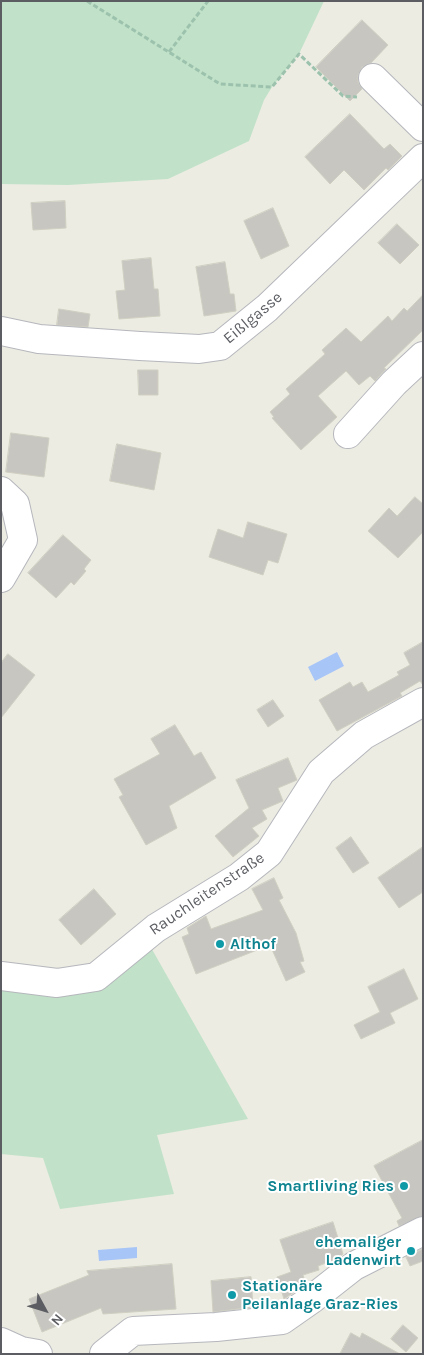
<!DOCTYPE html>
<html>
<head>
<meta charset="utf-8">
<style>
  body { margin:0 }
  #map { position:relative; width:424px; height:1355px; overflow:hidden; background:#ecece3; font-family:Karla,sans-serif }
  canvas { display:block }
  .frame { position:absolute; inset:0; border:2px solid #5b5d62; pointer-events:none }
  .north { position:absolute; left:20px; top:1285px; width:50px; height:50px; -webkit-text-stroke:4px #fff; paint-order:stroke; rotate:129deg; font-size:14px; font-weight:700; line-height:20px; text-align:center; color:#5b5d62 }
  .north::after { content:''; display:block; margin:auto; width:18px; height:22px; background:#5b5d62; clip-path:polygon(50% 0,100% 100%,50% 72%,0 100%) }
</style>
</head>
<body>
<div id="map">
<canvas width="424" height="1355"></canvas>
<div class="frame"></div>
<div class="north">N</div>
</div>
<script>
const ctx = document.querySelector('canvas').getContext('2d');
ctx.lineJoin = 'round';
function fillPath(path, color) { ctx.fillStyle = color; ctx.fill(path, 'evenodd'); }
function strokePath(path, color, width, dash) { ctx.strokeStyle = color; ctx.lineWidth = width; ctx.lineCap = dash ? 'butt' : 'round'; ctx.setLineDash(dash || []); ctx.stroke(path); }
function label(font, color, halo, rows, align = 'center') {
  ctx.font = font + ' Karla,sans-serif'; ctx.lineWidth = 4; ctx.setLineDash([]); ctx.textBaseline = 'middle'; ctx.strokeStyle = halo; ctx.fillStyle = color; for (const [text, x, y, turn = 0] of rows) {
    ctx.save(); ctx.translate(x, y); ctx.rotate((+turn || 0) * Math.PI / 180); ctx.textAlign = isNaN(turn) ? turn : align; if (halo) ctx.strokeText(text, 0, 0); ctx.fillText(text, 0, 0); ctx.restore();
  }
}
fillPath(new Path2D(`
  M1,1H324L299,54L272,87L264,100L249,141L168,179L68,185L1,184Z
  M149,944L248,1119L157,1135L174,1194L60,1209L43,1158L1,1154V985L58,992Z`), '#c1e2c8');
fillPath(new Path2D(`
  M337,652L344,666L315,681L308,667Z
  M137,1247V1258L99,1261L98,1250Z`), '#a8c5f7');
const building = new Path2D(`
  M362,20L388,45L371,63L362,67L358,75V82L362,89L350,101L316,67Z
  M350,114L384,149L390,144L402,156L388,170L386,168L364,190L344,170L330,184L305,157Z
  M65,201L66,228L33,230L31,203Z
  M273,208L289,246L261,259L244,221Z
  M397,224L419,245L400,264L378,243Z
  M151,258L154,289H158L160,316L119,319L116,291L125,290L122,261Z
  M225,262L230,294H234L236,311L204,316L196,267Z
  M423,295V330L384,368L386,369L375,381L370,376L359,385L346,371L318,396L337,417L301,450L272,418L274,417L270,412L290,394L286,389L325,354L322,350L346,328L361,342L388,316L392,321L404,308L407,311Z
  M59,309L90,314L88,327L57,325Z
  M138,370H158V395H139Z
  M11,433L49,438L44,477L6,472Z
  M117,444L161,453L154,490L110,481Z
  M415,497L423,504V532L398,558L368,531L389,508L397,516Z
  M248,522L287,534L278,563L268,560L263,575L209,557L218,529L243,538Z
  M63,535L91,560L84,569L86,571L74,585L71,582L56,598L28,573Z
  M423,642V685L420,681L400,693L402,696L337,731L319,700L350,682L353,687L362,682L368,692L399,675L397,672L410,665L404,653Z
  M8,654L35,675L1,718V663Z
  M273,700L284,716L268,727L257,710Z
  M175,725L194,756L201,752L216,778L169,806L177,828L146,845L119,797L123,795L114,779L160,754L151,739Z
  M288,758L297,780L278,788L283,801L262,810L267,819L252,828L259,836L233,857L215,836L249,808L236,780Z
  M351,837L369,863L353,873L336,848Z
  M423,847V892L399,908L378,878Z
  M274,878L283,898L279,900L296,933L304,961L300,962L305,972L286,981L270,945L196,974L182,937L189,934L187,928L206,916L211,929L263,910L252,889Z
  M94,889L116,914L81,945L59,920Z
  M404,969L418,999L390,1013L395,1023L361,1039L354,1025L380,1012L368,987Z
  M423,1140V1216L399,1226L397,1221L402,1218L374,1166Z
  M333,1222L343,1254L337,1259L318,1266L319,1270L303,1275L306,1284L284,1299L277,1277L291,1272L280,1240Z
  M423,1249V1261L410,1266L406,1257Z
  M172,1264L176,1309L103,1314L101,1308L42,1332L29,1299L89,1275L87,1271Z
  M251,1277L253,1307L213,1312L211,1281Z
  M403,1325L418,1338L406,1352L391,1339Z
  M351,1333L360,1338L362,1333L400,1354H340Z`);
fillPath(building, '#c8c6c0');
strokePath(building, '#d0cfc2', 1);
const minor = new Path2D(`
  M373,78L423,127
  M1,331L39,339L140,346L199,349L220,346L267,308L423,158
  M348,434L394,383L423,356
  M1,491L15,504L23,540L1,578
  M1,976L57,983L96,977L156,928L239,877L269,853L321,772L364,735L423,702
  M1,1342L21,1351L38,1354
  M104,1354L133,1331L216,1327L282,1320L312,1299L354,1266L423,1231`);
strokePath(minor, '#b5b7bc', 30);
strokePath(new Path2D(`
  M87,1L220,84L272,87L299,54L343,96L357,97
  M169,52L208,1`), '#9cc2ae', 3, [5, 2.5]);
strokePath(minor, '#fff', 28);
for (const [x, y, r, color] of [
  [220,944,5,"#0f9aa8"],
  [404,1186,5,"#0f9aa8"],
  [411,1251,5,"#0f9aa8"],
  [232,1295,5,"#0f9aa8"]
]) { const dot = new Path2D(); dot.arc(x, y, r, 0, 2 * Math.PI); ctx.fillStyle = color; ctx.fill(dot); strokePath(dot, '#fff', 2); }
label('16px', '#5b5d62', '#fff', [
  ["Eißlgasse",253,318,-40],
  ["Rauchleitenstraße",207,894,-34]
]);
label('bold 16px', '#0d838f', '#fff', [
  ["Althof",230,944],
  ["Smartliving Ries",394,1186,"right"],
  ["ehemaliger",401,1242,"right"],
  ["Ladenwirt",401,1260,"right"],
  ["Stationäre",242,1286],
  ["Peilanlage Graz-Ries",242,1304]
], 'left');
</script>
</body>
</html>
